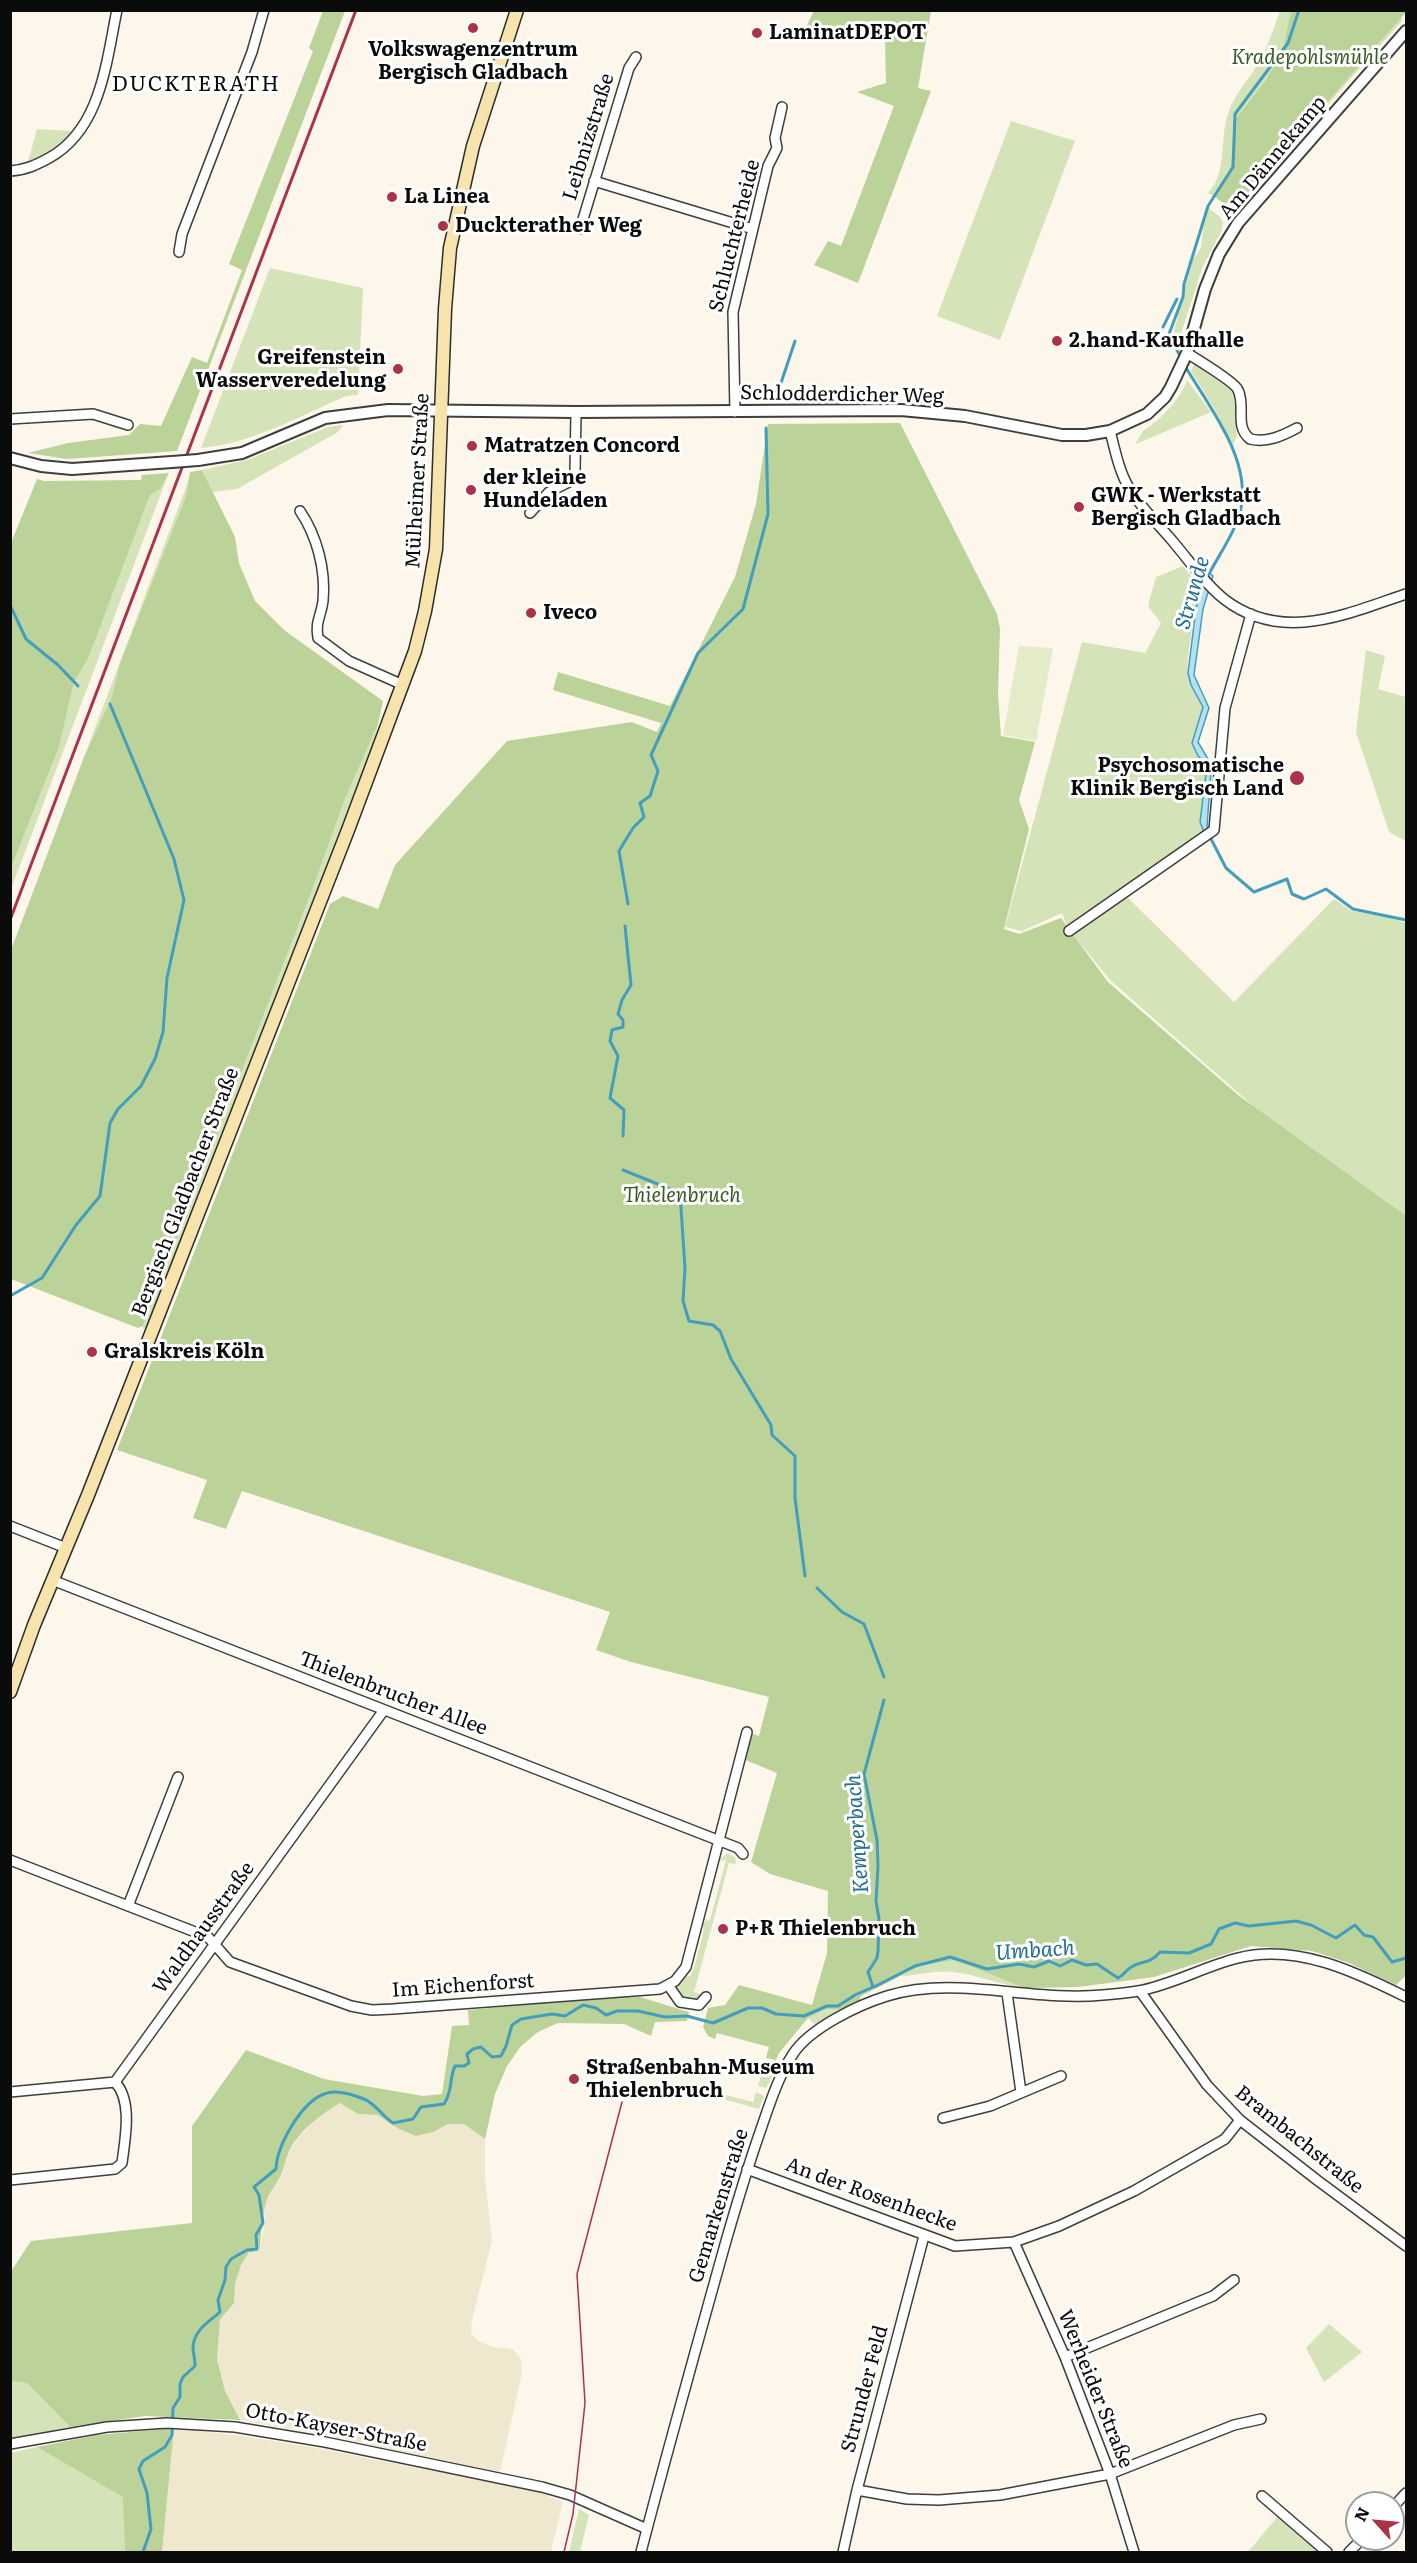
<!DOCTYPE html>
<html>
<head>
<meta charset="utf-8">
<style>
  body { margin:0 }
  #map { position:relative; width:1417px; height:2563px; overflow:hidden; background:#fdf7eb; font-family:Literata,serif }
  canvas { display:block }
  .frame { position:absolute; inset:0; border:12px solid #0b0b0b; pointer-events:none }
  .north { position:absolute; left:1345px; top:2491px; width:60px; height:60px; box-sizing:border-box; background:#fff; border:2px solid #9d9d9d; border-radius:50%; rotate:297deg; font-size:16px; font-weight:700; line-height:24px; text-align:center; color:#0b0b0b }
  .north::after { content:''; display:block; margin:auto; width:21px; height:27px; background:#ab3249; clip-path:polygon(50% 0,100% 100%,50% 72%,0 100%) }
</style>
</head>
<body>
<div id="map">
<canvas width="1417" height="2563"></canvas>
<div class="frame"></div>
<div class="north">N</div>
</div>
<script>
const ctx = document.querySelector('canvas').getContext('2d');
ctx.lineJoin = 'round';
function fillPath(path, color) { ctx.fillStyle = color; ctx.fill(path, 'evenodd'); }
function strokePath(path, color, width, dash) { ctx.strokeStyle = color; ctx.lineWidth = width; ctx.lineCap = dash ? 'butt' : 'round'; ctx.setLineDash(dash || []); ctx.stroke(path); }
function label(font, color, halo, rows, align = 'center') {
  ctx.font = font + ' Literata,serif'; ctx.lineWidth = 6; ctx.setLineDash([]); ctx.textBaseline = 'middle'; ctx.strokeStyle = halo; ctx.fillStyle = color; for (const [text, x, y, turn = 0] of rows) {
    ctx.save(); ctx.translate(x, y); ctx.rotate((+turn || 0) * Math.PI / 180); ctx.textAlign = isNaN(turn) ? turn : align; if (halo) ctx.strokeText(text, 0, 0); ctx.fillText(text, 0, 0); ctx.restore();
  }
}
fillPath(new Path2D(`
  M340,2103L358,2114L378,2115L397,2128L433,2132L448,2124H464L485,2139V2179L492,2241L472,2320L471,2333L477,2340L492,2347L513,2349L521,2359L522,2373L500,2472L314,2433L240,2420L225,2391L217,2359L220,2321L234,2303L235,2284L241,2265L249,2252H254L260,2247L265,2223L264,2208L268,2197L279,2180L293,2143L322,2113Z
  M174,2428L242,2436L311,2447L549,2494V2497L563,2502L551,2552H162Z`), '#f0e8ce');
fillPath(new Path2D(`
  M1280,11H1403L1401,22L1238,205L1230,206L1208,193C1228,171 1219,141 1228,114C1233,97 1245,84 1254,70C1266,52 1273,31 1280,11Z
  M1011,121L1075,141L1000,340L937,316Z
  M37,129L72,131L73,132L50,151L28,162Z
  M1208,208L1219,216L1223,222L1222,230L1203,266L1178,343L1174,331L1192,261L1201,248L1205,213Z
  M270,268L363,288L358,395L346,396C298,417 253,443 201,448Z
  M1194,364L1230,389L1234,394L1237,436L1233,445L1214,408L1191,371Z
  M1187,380L1211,412L1136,444C1142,427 1150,428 1162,416C1172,406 1182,394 1187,380Z
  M343,425L338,432L237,489L213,492L202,470L247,460L328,427Z
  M191,474L186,496L119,666L112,696L84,757Z
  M168,475L11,889V868L59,747L74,682L88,659L150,495L160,489Z
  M1183,566L1202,589C1196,608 1184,659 1189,677C1192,688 1199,697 1203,707L1192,743C1195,750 1202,758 1204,764C1207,770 1204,821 1204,832L1067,925L1062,913L1022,931L1005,927L1082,642L1145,653L1161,623L1148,606L1156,577Z
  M1366,650L1385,656L1378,689L1406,697V841L1389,832L1356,732Z
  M378,724L370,758L148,1327L142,1329L311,893L345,799Z
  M1127,897L1234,1002L1334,899L1352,911L1387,917L1406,923V1216L1358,1187L1259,1111L1110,980L1072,933Z
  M727,1853L735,1857L736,1864L729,1863L694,1992L702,1995L697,2001L683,1999L677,1992V1987L685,1977L690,1976L694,1968L704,1930L702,1926L703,1922L710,1920L726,1860L719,1861Z
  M954,1960L1025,1988C1000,1985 977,1974 952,1972C934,1970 917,1976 901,1976L920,1966Z
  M826,2009H844L814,2024L808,2018Z
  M764,2064L776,2069L766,2088L758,2086Z
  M702,2089L753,2102L756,2092L764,2096L759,2109L701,2093Z
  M1329,2324L1362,2352L1324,2382L1306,2348Z
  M10,2381L27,2383L70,2427L11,2439Z
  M37,2447L124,2497L125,2552H11L10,2453Z
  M579,2509L589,2515L580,2552H569Z
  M1278,2516L1320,2552H1248Z`), '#d4e3b8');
fillPath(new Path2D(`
  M323,11H345L177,451L67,459L28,453L68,443L129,435L140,424L161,426L192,357L207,363L242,270L229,264L313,51L309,48Z
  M814,11H931L918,88L931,91L858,283L814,265L828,241L841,246L894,106L857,92L886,83L885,41L805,29Z
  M1291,11L1406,12L1236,207L1227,206L1215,197L1231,171L1234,121L1266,80L1283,51Z
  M900,423L997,614L1000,629L998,694L1001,736L1035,742L1019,800L1029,829L1004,929L1019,934L1061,918L1108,982L1238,1095L1406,1216V1975L1396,1985L1349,1963L1312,1951L1251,1946L1154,1977L1078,1987L1025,1988L954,1960L920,1966L861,1996L859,2001L844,2009H826L808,2018L779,2053L776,2060L766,2058L769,2047L717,2033L715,2039L708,2036L703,2027L708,2008L725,2005L739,1985L812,2005L827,1953L828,1891L770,1874L751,1862L777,1773L743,1759L750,1733L759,1736L769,1697L631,1662L596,1650L610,1612L242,1491L226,1529L193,1518L207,1480L117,1450L330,904L343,896L378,909L395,865L507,741L632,722L657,732L661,723L553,690L558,672L670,706L735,577L756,504L768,424Z
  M202,470L235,537L239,563L255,601L284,630L383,701L378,724L345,799L311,893L143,1326L138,1328L11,1279V950L84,757L112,696L119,666L186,496L190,472Z
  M169,473L160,489L150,495L88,659L74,682L59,747L11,868V543L37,479L44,481L141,480L142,475Z
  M640,1997L689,2012L687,2021L655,2022L651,2036L624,2024L558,2023L538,2032L521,2046L507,2066L495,2094L485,2139L464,2124H448L433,2132L416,2136L397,2128L378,2115L358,2114L340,2103C323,2113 306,2126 294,2142C287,2152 285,2166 280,2177C277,2184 271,2190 268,2197C263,2207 261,2235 260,2247L254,2252H249L241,2265L235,2284L234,2303L220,2320L217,2359L225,2391L240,2420L145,2416L70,2427L27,2383L11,2381L10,2273L31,2241L192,2223V2126L246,2050L324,2079L423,2096L442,2094L452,2026L469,2025L468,2010L597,1998Z
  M174,2428L162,2552H125L123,2497L37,2447L97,2435Z`), '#bbd299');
fillPath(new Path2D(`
  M1019,646L1053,648L1036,741L1003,735Z`), '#e4ebc9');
const water = new Path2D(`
  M1207,570L1213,576L1203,609L1194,675L1209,708L1198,742L1208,759L1211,772L1207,826L1209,829L1204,832L1200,822L1206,774L1204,762L1198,756L1192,743L1203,707L1191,685L1188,673L1196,608Z`);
fillPath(water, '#b5e1ef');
strokePath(water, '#439ebe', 1.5);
strokePath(new Path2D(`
  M1163,327L1177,299
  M1181,358L1169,334L1183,297L1184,284L1208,206L1233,167L1235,114L1288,43L1299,10
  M1185,366C1209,407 1251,458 1241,508C1236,531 1220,553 1209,574
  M778,392L795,341
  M10,605L26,639L58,665L78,686
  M1209,835L1226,868L1254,892L1287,879L1292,894L1304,899L1326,889L1353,909L1406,920
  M628,904L619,851L633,828L644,817L640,803L650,796L658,771L651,755L698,653L743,609L768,514L766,428
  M623,1136L624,1110L610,1098L618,1056L610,1041L612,1030L623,1027V1020L618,1014L622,1000L631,985L625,926
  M623,1170L680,1193L685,1268L683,1301L689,1321L713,1325L720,1331L731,1359L771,1425L772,1435L795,1456V1498L805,1576
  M10,1296L42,1278L76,1225L100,1196L110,1123L118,1109L141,1086L155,1059L163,1032L167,978L184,900L174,859L110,704
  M817,1588L842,1612L864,1624L884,1677
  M874,1987L915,1966L950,1957L987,1969L1019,1964L1034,1967L1049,1961L1060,1966L1072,1960L1086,1965L1097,1964L1118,1978C1124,1975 1125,1971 1130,1968C1141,1960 1149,1965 1160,1952L1189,1953L1211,1944L1219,1929L1235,1923L1249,1926L1296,1921L1311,1925L1336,1938L1355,1925L1364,1935L1373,1937L1392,1962L1406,1958
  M143,2552L151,2529L147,2493L139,2469L143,2461L165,2447L172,2435L173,2408L180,2397V2384L183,2377L195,2366C195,2359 193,2352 193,2346C195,2329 209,2322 220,2312L218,2300L225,2280L226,2267L231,2259L247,2250L257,2249L256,2235L263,2223L259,2195L254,2187L276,2169C277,2145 301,2103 324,2094C335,2089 354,2095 364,2099C376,2104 382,2116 393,2123L413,2119L421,2107L444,2104C453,2091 449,2079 455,2066H464L469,2063L467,2054L473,2049L481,2047L492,2057L501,2056L506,2046L512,2025L521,2019L552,2014L565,2016L583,2005L596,2008L606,2015L617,2011H638L665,2017L687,2016L713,2023L748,2008H762L776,2014L804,2016L827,2006H838L855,1995L873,1987L868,1972L877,1958L878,1951L879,1919L876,1901L878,1866L877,1840L864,1774L884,1700`), '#439ebe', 3);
const minor = new Path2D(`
  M10,171C26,170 36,165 49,158C101,129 106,63 117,10
  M594,181L753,229
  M580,229L629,68L636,57
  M179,252L182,234L252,52L264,10
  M1187,353C1196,359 1235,382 1238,390C1246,406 1234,426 1250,439C1267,443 1282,436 1297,428
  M735,412L733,312L768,166L777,148L775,138L782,107
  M10,419L93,414L128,425
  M1110,431C1115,450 1119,471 1129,488C1141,508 1160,526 1175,544C1191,563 1205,584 1224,599C1282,644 1346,614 1406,594
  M300,511C317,536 326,570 323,601C321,617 315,621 318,638L349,661L403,685
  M530,513L549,492L569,482L575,472L576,412
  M1069,931L1214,830L1225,708L1251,614
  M10,1526L66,1548
  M52,1580L738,1848L743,1854
  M10,1860L208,1937L230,1962L351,2006L372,2010L393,2009L660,1989L675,1981L686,1967L747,1732
  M128,1906L178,1777
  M668,1985L680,2002L699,2005L706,1997
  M1140,1991L1207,2085L1240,2120L1317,2180L1406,2246
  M1007,1993L1021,2092
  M10,2092L115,2082L384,1710
  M943,2118L990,2106L1061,2076
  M747,2169L955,2246L1014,2242L1059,2226L1134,2191L1225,2139L1240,2120
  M10,2180L115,2169L122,2163C125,2139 133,2101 115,2082
  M1014,2242L1065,2357L1110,2474L1134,2552
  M1065,2357L1213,2296L1234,2280
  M10,2444L107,2427L167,2423L235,2427L325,2442L542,2487L570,2495L647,2529
  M857,2490L907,2499L939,2500L1000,2495L1110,2474L1234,2425L1261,2419
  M1262,2496L1327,2552
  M1393,2507L1406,2493
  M641,2552C668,2448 697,2345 726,2241C737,2203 748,2166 761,2129C770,2103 778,2077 793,2054C810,2028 858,2005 887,1996C955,1975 1031,2002 1103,1995C1115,1994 1127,1993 1138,1991C1172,1985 1205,1966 1238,1958C1296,1943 1356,1972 1406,1997
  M843,2552L857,2490L924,2236
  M1349,2552L1362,2539`);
const tertiary = new Path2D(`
  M10,458L41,466L72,469L172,462
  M198,460L242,453L325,418L388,410L576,412L901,410L965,416L1062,435H1086L1110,431L1147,414L1165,397L1171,387L1187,353L1205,289L1219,254L1238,223L1406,31`);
const secondary = new Path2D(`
  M10,1692L34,1625L88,1495L348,830L415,651L425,611L436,549L445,309L450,248L473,146L517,10`);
strokePath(minor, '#3e3e3e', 12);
strokePath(tertiary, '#3e3e3e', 14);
strokePath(secondary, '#2d2d2d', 15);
strokePath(minor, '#fff', 9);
strokePath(tertiary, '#fff', 10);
strokePath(secondary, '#f6e4ac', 12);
strokePath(new Path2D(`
  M564,2552L573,2514L585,2403L577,2274L622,2102`), '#ab3249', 1.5);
strokePath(new Path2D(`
  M10,920L356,10`), '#ab3249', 3);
const tertiaryBridge = new Path2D(`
  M172,462L198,460`);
strokePath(tertiaryBridge, '#3e3e3e', 14, []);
strokePath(tertiaryBridge, '#fff', 10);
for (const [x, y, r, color] of [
  [473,28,6,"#ab3249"],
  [757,33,6,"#ab3249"],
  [392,197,6,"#ab3249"],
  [443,226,6,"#ab3249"],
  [1057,341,6,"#ab3249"],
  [398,369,6,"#ab3249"],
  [472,446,6,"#ab3249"],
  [471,490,6,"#ab3249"],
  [1079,507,6,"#ab3249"],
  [531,613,6,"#ab3249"],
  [1297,778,8,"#ab3249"],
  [92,1352,6,"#ab3249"],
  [723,1929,6,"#ab3249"],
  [574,2079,6,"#ab3249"]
]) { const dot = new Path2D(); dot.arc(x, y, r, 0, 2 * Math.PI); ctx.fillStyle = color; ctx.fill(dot); strokePath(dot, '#fff', 2); }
label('bold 20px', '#0b0b0b', '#fff', [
  ["LaminatDEPOT",769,33],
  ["Volkswagenzentrum",473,50,"center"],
  ["Bergisch Gladbach",473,73,"center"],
  ["La Linea",404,197],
  ["Duckterather Weg",455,226],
  ["2.hand-Kaufhalle",1069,341],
  ["Greifenstein",386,358,"right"],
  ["Wasserveredelung",386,381,"right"],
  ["Matratzen Concord",484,446],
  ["der kleine",483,478],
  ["Hundeladen",483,501],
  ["GWK - Werkstatt",1091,496],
  ["Bergisch Gladbach",1091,519],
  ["Iveco",543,613],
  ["Psychosomatische",1284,766,"right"],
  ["Klinik Bergisch Land",1284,789,"right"],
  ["Gralskreis Köln",104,1352],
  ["P+R Thielenbruch",735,1929],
  ["Straßenbahn-Museum",586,2068],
  ["Thielenbruch",586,2091]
], 'left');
label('italic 20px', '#365b23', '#fff', [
  ["Kradepohlsmühle",1310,58],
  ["Thielenbruch",682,1196]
]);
label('20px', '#0b0b0b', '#fff', [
  ["Leibnizstraße",589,137,-73],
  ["Am Dännekamp",1273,158,-50],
  ["Schluchterheide",735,236,-76],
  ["Schlodderdicher Weg",842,395,1],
  ["Mülheimer Straße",418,481,-87],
  ["Bergisch Gladbacher Straße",186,1192,-69],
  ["Thielenbrucher Allee",393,1694,21],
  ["Waldhausstraße",204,1928,-54],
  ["Im Eichenforst",463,1986,-4],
  ["Brambachstraße",1299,2140,39],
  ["An der Rosenhecke",871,2195,20],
  ["Gemarkenstraße",719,2206,-73],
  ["Strunder Feld",865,2389,-75],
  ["Werheider Straße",1095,2389,68],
  ["Otto-Kayser-Straße",336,2428,11]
]);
ctx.letterSpacing = '1.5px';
label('21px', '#0b0b0b', '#fff', [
  ["DUCKTERATH",196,85]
]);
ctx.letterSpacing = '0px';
label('italic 21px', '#226e8e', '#fff', [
  ["Strunde",1193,593,-74],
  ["Kemperbach",858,1834,-94],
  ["Umbach",1035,1951,-4]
]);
</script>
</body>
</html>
